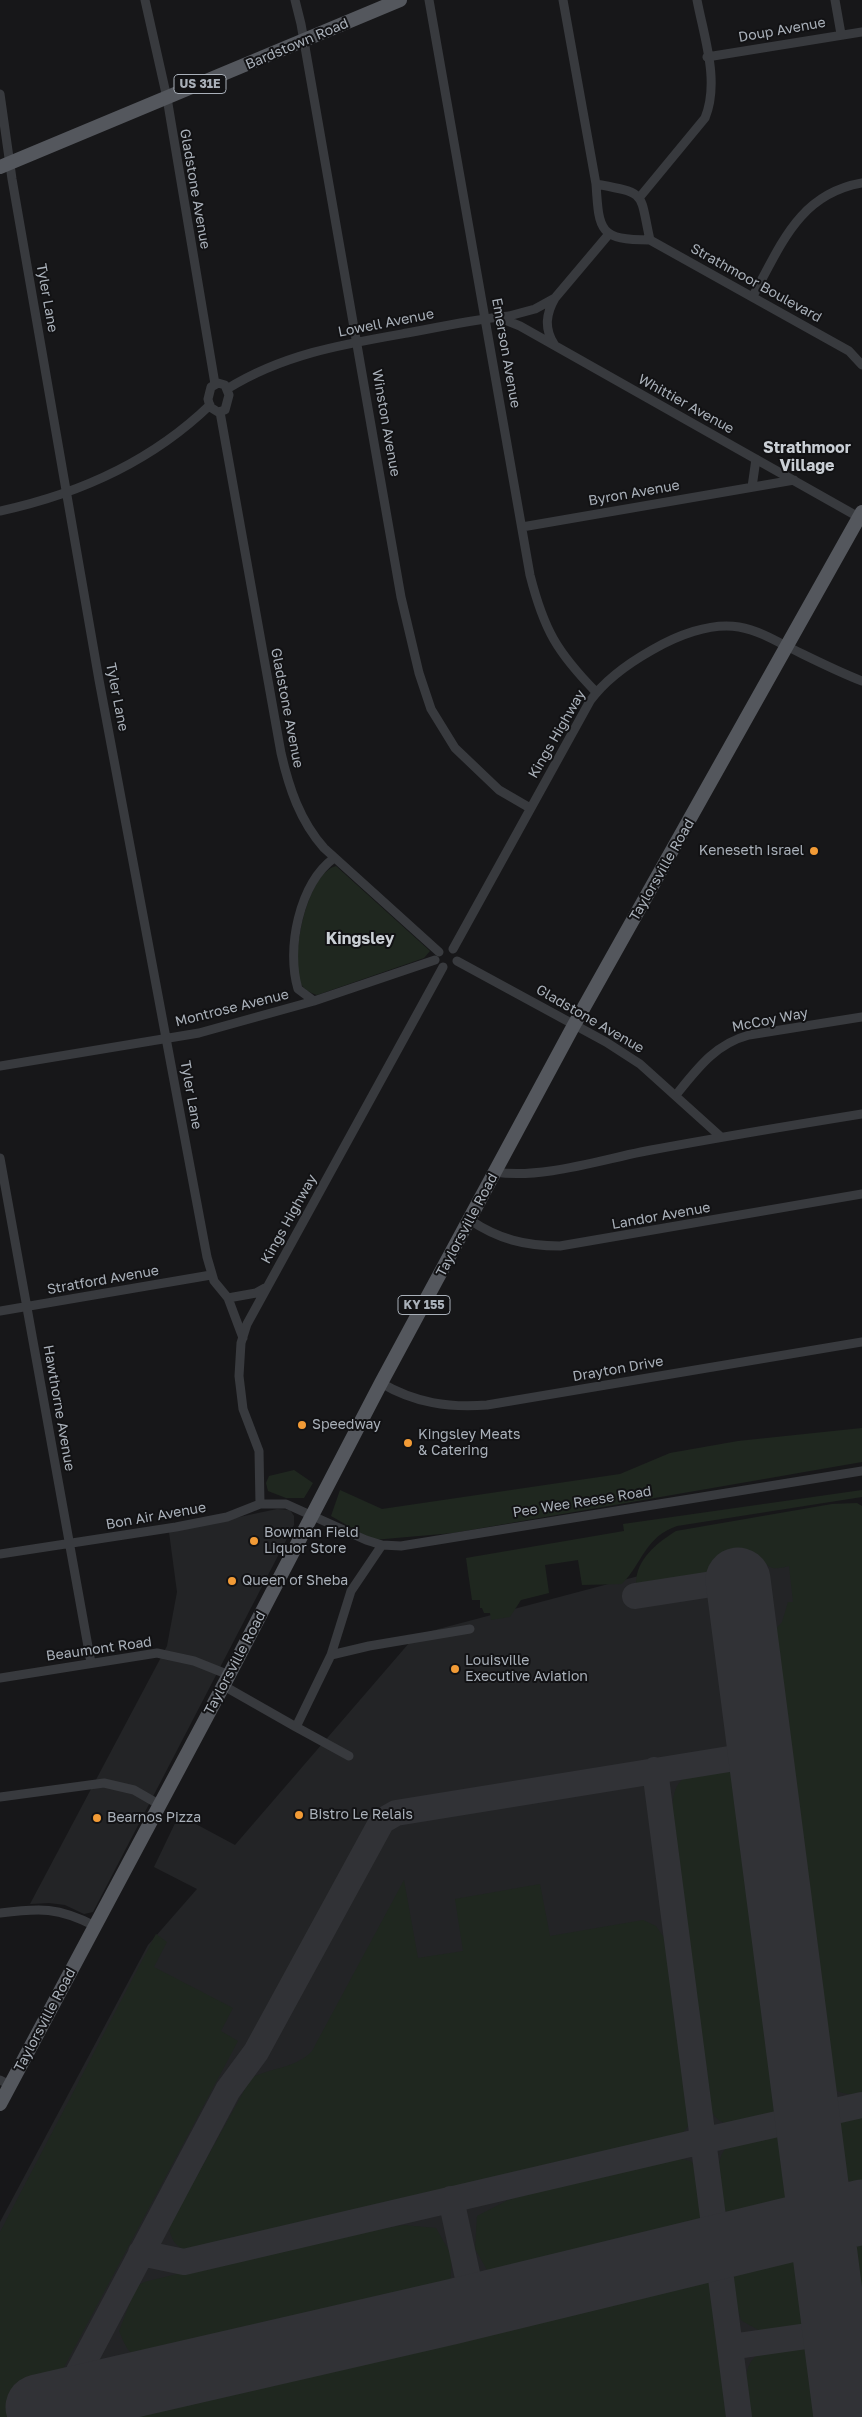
<!DOCTYPE html>
<html>
<head>
<meta charset="utf-8">
<style>
  body { margin:0 }
  canvas { display:block; background:#171719 }
</style>
</head>
<body>
<canvas width="862" height="2417"></canvas>
<script>
const ctx = document.querySelector('canvas').getContext('2d');
ctx.lineJoin = 'round';
function fillPath(path, color) { ctx.fillStyle = color; ctx.fill(path, 'evenodd'); }
function strokePath(path, color, width, dash) { ctx.strokeStyle = color; ctx.lineWidth = width; ctx.lineCap = dash ? 'butt' : 'round'; ctx.setLineDash(dash || []); ctx.stroke(path); }
function label(font, color, halo, rows, align = 'center') {
  ctx.font = font + ' "Golos Text",sans-serif'; ctx.lineWidth = 4; ctx.setLineDash([]); ctx.textBaseline = 'middle'; ctx.strokeStyle = halo; ctx.fillStyle = color; for (const [text, x, y, turn = 0] of rows) {
    ctx.save(); ctx.translate(x, y); ctx.rotate((+turn || 0) * Math.PI / 180); ctx.textAlign = isNaN(turn) ? turn : align; if (halo) ctx.strokeText(text, 0, 0); ctx.fillText(text, 0, 0); ctx.restore();
  }
}
fillPath(new Path2D(`
  M277,1509L290,1510L294,1516V1525L93,1912L84,1914L65,1905L49,1903L30,1904L167,1646L177,1592L169,1532Z
  M831,1525L862,1539V2417H0V2222L148,1945L197,1889L154,1867L179,1815L235,1845L416,1635Z`), '#232426');
fillPath(new Path2D(`
  M336,866L430,951L424,958L317,995C311,993 304,990 301,984C290,959 306,874 336,866Z
  M862,1428V1462L453,1533L373,1540L331,1516L340,1490L382,1509L620,1474L670,1453L738,1441Z
  M294,1470L313,1483L304,1498H286L268,1491L266,1483L269,1476Z
  M862,1490V1497L677,1526C645,1537 643,1562 622,1584L582,1585L578,1560L545,1565L549,1593L521,1600L510,1617L491,1620L490,1613H484L482,1608H480V1600H472L466,1558L624,1531L623,1524Z
  M857,1503L862,1506V2093C842,2097 829,2090 821,2071L765,1640L782,1622L788,1602H793L789,1566C785,1567 777,1569 773,1568C768,1567 764,1561 759,1560C738,1552 720,1561 707,1576L642,1585L636,1584C636,1559 657,1543 676,1531L832,1504Z
  M715,1769C734,1770 742,1776 751,1793L789,2077C789,2088 787,2102 778,2110C770,2118 736,2127 725,2123C718,2121 714,2116 711,2110L672,1815C673,1779 681,1775 715,1769Z
  M404,1880L418,1958L463,1951L455,1899L540,1884L550,1936L643,1920L656,1926L665,1939L690,2123C684,2133 679,2137 669,2140L206,2251C186,2253 172,2249 169,2227L251,2078C272,2067 295,2069 312,2051Z
  M156,1934L167,1942L154,1967L233,2008L221,2031L238,2041L54,2386L34,2393L40,2417H0V2232Z
  M862,2111V2186C821,2177 819,2118 862,2111Z
  M770,2134C777,2137 785,2138 791,2144C799,2153 803,2176 799,2188C793,2206 760,2222 742,2221C734,2221 728,2214 723,2208C718,2201 718,2191 718,2183C717,2140 733,2141 770,2134Z
  M672,2157L691,2161C698,2171 704,2212 699,2223C696,2230 691,2232 685,2236L508,2278L491,2277L475,2249L477,2216L508,2200L586,2177Z
  M404,2225L436,2228L452,2256L450,2287L435,2295L153,2361C130,2357 128,2352 119,2331L136,2287L144,2282L323,2239Z
  M862,2235V2299C842,2283 841,2251 862,2235Z
  M781,2253C822,2260 828,2299 800,2326L764,2333L742,2321C733,2299 724,2260 757,2253C765,2252 773,2254 781,2253Z
  M692,2269L701,2273L711,2285L728,2417H104L122,2404Z
  M795,2343C833,2351 829,2385 833,2417H750C743,2369 740,2351 795,2343Z`), '#1f271f');
strokePath(new Path2D(`
  M635,1596L738,1580
  M655,1770L739,2417
  M451,2199L474,2306
  M141,2253L184,2262L702,2141L862,2105
  M730,2347L835,2332
  M83,2417L77,2377L79,2371L228,2090L256,2052L382,1821L396,1813L760,1754`), '#313236', 26);
strokePath(new Path2D(`
  M738,1580L846,2417
  M38,2407L451,2312L862,2212`), '#313236', 65);
strokePath(new Path2D(`
  M145,0L167,98L215,384
  M295,0L301,24L401,597L419,673L431,709L455,748L499,790L530,808
  M429,0L530,575C544,630 557,652 596,692
  M563,0L596,184
  M835,0L841,34
  M707,57L862,32
  M0,94L12,179L99,680L207,1257L214,1281L228,1298L243,1338
  M639,198L705,118C720,82 704,37 697,0
  M650,240C639,191 648,194 596,184C599,231 599,240 650,240L849,351L862,365
  M753,296C781,245 799,194 862,183
  M500,318L520,326L862,519
  M554,344C544,328 546,314 555,298
  M218,383L225,385L229,395L225,410L218,412L210,407L208,399L211,387Z
  M227,389C283,354 344,344 407,333C441,327 475,319 509,316L535,309L555,298L609,234
  M220,412L281,753C289,788 300,821 324,848L439,952
  M752,487L756,459
  M0,511C79,494 151,462 210,405
  M522,527L794,480
  M453,949L590,701C605,680 629,663 652,650C676,636 710,622 739,627C756,630 771,638 786,646C811,658 836,671 862,681
  M457,961L606,1042L640,1064L721,1137
  M314,1001L298,989C286,949 299,884 334,858
  M0,1066L199,1033L314,1001L435,960
  M676,1095C697,1069 715,1044 749,1035L862,1017
  M0,1158L91,1663
  M495,1172C540,1179 597,1161 641,1152C715,1138 788,1126 862,1114
  M470,1220C498,1239 525,1246 560,1246L862,1194
  M228,1298L256,1293L265,1288
  M0,1311L211,1275
  M381,1383C415,1403 449,1408 487,1405L862,1342
  M260,1504L259,1451L243,1409L239,1376L241,1343L247,1324L443,967
  M0,1554L176,1527L227,1517L260,1504H286L366,1540L382,1545L401,1546L862,1471
  M331,1655L369,1646L470,1629
  M0,1678L157,1653L194,1661L229,1675
  M224,1686L296,1727
  M349,1756L296,1727L331,1655L351,1591L382,1545
  M0,1797L104,1783L134,1790L160,1805
  M0,1913C40,1908 58,1907 95,1926
  M0,2080L10,2085`), '#383a3e', 9);
strokePath(new Path2D(`
  M0,167L400,0
  M0,2104L229,1675L381,1383L574,1025L862,512`), '#54575d', 14);
for (const [x, y, r, color] of [
  [814,851,5,"#f29b36"],
  [302,1425,5,"#f29b36"],
  [408,1443,5,"#f29b36"],
  [254,1541,5,"#f29b36"],
  [232,1581,5,"#f29b36"],
  [455,1669,5,"#f29b36"],
  [299,1815,5,"#f29b36"],
  [97,1818,5,"#f29b36"]
]) { const dot = new Path2D(); dot.arc(x, y, r, 0, 2 * Math.PI); ctx.fillStyle = color; ctx.fill(dot); strokePath(dot, '#121214', 2); }
for (const [x, y, w] of [
  [200,84,52],
  [424,1305,52]
]) { const box = new Path2D(); box.roundRect(x - w / 2, y - 9.5, w, 19, 4); ctx.fillStyle = '#121214'; ctx.fill(box); strokePath(box, '#a9b0b9', 1); }
label('bold 12px', '#a9b0b9', null, [
  ["US 31E",200,84],
  ["KY 155",424,1305]
]);
label('14px', '#a9b0b9', '#121214', [
  ["Doup Avenue",782,30,-10],
  ["Bardstown Road",297,44,-23],
  ["Gladstone Avenue",195,189,80],
  ["Strathmoor Boulevard",756,283,29],
  ["Tyler Lane",47,298,80],
  ["Lowell Avenue",386,323,-11],
  ["Emerson Avenue",506,353,80],
  ["Whittier Avenue",686,404,29],
  ["Winston Avenue",386,423,80],
  ["Byron Avenue",634,493,-10],
  ["Tyler Lane",117,697,79],
  ["Gladstone Avenue",287,708,79],
  ["Kings Highway",557,734,-60],
  ["Taylorsville Road",662,870,-60],
  ["Montrose Avenue",232,1008,-14],
  ["Gladstone Avenue",590,1019,30],
  ["McCoy Way",770,1020,-11],
  ["Tyler Lane",191,1095,80],
  ["Landor Avenue",661,1216,-10],
  ["Kings Highway",289,1219,-61],
  ["Taylorsville Road",467,1225,-62],
  ["Stratford Avenue",103,1280,-10],
  ["Drayton Drive",618,1369,-10],
  ["Hawthorne Avenue",59,1408,80],
  ["Pee Wee Reese Road",582,1502,-9],
  ["Bon Air Avenue",156,1516,-10],
  ["Beaumont Road",99,1649,-8],
  ["Taylorsville Road",235,1663,-62],
  ["Taylorsville Road",45,2020,-62]
]);
label('14px', '#a9b0b9', '#121214', [
  ["Keneseth Israel",804,851,"right"],
  ["Speedway",312,1425],
  ["Kingsley Meats",418,1435],
  ["& Catering",418,1451],
  ["Bowman Field",264,1533],
  ["Liquor Store",264,1549],
  ["Queen of Sheba",242,1581],
  ["Louisville",465,1661],
  ["Executive Aviation",465,1677],
  ["Bistro Le Relais",309,1815],
  ["Bearnos Pizza",107,1818]
], 'left');
label('bold 16px', '#cacfd5', '#121214', [
  ["Strathmoor",807,448],
  ["Village",807,466],
  ["Kingsley",360,939]
]);
</script>
</body>
</html>
